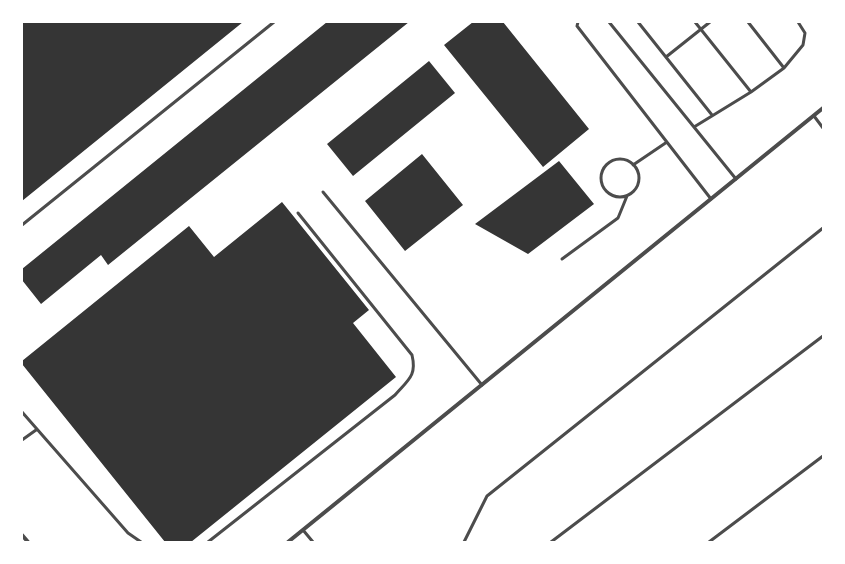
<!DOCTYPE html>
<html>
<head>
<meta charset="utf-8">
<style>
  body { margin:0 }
  #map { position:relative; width:845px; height:564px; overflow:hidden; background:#fff; font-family:"Exo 2",sans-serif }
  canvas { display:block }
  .frame { position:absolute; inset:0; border:23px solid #fff; pointer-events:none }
</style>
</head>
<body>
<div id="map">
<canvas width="845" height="564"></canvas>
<div class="frame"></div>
</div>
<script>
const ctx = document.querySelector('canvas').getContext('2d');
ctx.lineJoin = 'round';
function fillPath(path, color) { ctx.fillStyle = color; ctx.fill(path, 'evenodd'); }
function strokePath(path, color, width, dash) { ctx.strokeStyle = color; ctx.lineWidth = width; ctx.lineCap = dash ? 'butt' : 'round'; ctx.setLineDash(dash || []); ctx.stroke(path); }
fillPath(new Path2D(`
  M22,22H243L22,201Z
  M327,22H409L108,265L101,255L41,304L22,280V269Z
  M473,22H503L589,129L543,167L444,45Z
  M429,61L455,93L353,176L327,144Z
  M422,154L463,205L405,251L365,201Z
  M559,161L594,204L528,254L475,224Z
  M282,202L369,310L353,323L396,377L191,542H165L22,364V361L189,226L214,257Z`), '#353535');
strokePath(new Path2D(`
  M578,22L577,26L711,199
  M609,22L736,179
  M638,22L712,115
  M695,22L751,92
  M748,22L784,68
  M666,57L710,22
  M814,116L823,128
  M694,127L751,92L784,68L803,45L805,33L798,22
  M601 178a19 19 0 1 1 38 0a19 19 0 1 1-38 0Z
  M633,165L667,142
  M323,192L482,385
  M22,225L274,22
  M562,259L618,218L627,196
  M22,412L128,533L141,542
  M22,440L36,430
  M303,530L313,542
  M208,542L395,395C408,380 417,376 412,355L298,213
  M464,542L487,496L823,228
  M551,542L823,336
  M709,542L823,456`), '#4c4c4c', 3);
strokePath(new Path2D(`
  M22,535L28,542
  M288,542L823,108`), '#4c4c4c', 4);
</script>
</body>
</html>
